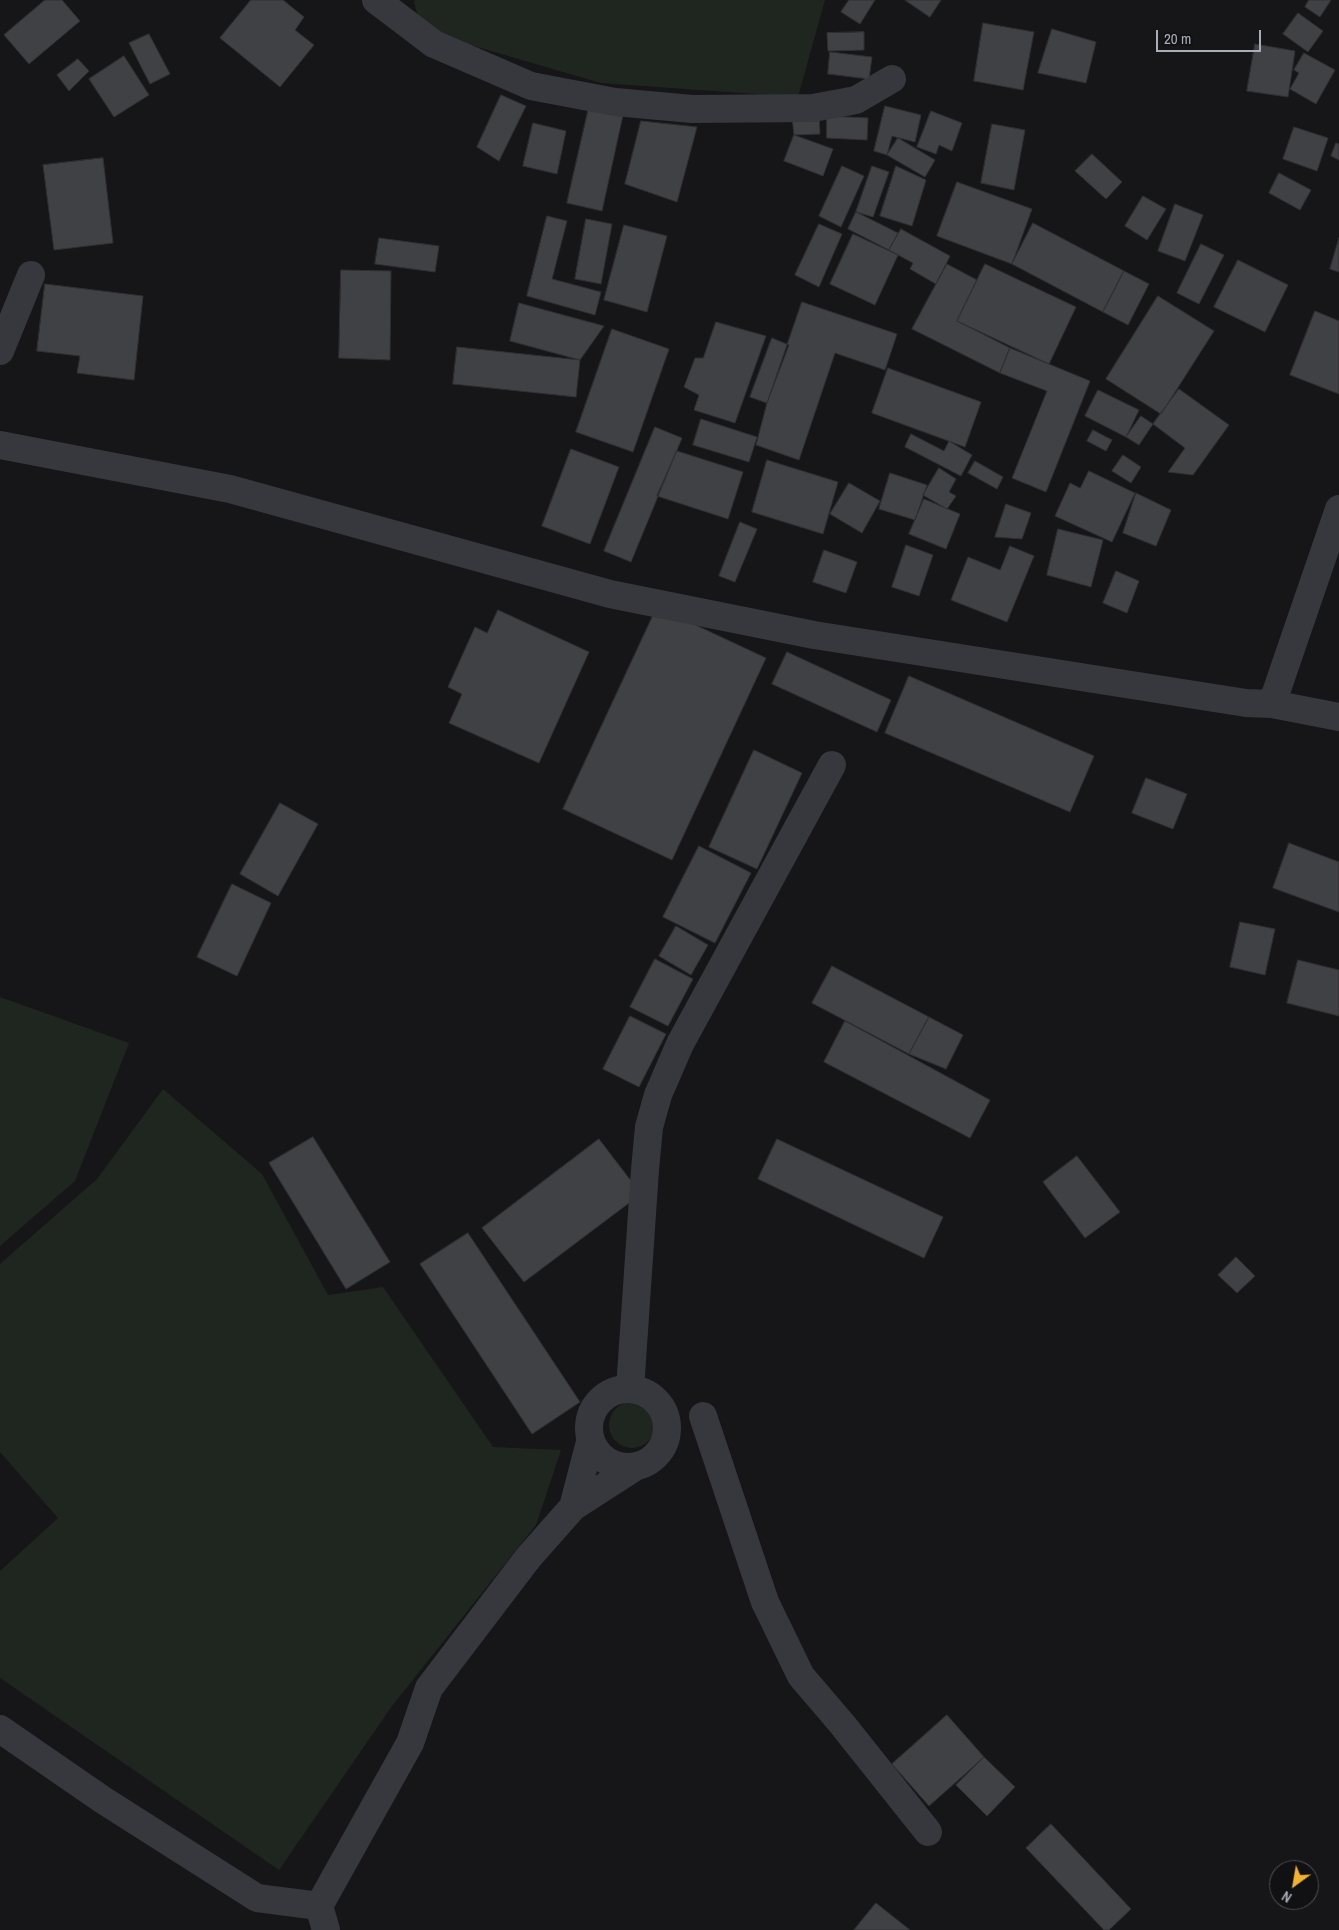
<!DOCTYPE html>
<html>
<head>
<meta charset="utf-8">
<style>
  body { margin:0 }
  #map { position:relative; width:1339px; height:1930px; overflow:hidden; background:#161618; font-family:"Archivo Narrow",sans-serif }
  canvas { display:block }
  .north { position:absolute; left:1269px; top:1860px; width:50px; height:50px; box-sizing:border-box; background:#111113; border:1px solid #4d4f55; border-radius:50%; rotate:212deg; font-size:14px; font-weight:700; line-height:20px; text-align:center; color:#a8adb8 }
  .north::after { content:''; display:block; margin:auto; width:18px; height:22px; background:#f2b134; clip-path:polygon(50% 0,100% 100%,50% 72%,0 100%) }
  .scale { position:absolute; left:1156px; top:30px; width:105px; height:22px; box-sizing:border-box; border:2px solid #a8adb8; border-top:0; padding-left:6px; font-size:15px; line-height:18px; white-space:nowrap; color:#a8adb8; -webkit-text-stroke:4px #111113; paint-order:stroke }
</style>
</head>
<body>
<div id="map">
<canvas width="1339" height="1930"></canvas>
<div class="north">N</div>
<div class="scale">20 m</div>
</div>
<script>
const ctx = document.querySelector('canvas').getContext('2d');
ctx.lineJoin = 'round';
function fillPath(path, color) { ctx.fillStyle = color; ctx.fill(path, 'evenodd'); }
function strokePath(path, color, width, dash) { ctx.strokeStyle = color; ctx.lineWidth = width; ctx.lineCap = dash ? 'butt' : 'round'; ctx.setLineDash(dash || []); ctx.stroke(path); }
fillPath(new Path2D(`
  M415,0H825L798,97L601,83L422,31L414,2Z
  M0,997L129,1043L75,1181L0,1246Z
  M163,1089L262,1174L328,1295L383,1287L493,1447L561,1450L536,1525L392,1706L279,1870L0,1678V1571L58,1518L0,1452V1264L97,1179Z
  M609 1425a23 23 0 1 1 46 0a23 23 0 1 1-46 0Z`), '#1e261f');
const building = new Path2D(`
  M45,0H62L80,21L29,64L4,35Z
  M251,0H283L304,17L295,30L314,45L280,87L220,38Z
  M849,0H875L860,24L841,12Z
  M905,0H941L930,17Z
  M1309,0H1331L1320,17L1305,7Z
  M1298,13L1323,31L1308,52L1283,34Z
  M983,23L1034,32L1023,90L974,81Z
  M1052,29L1096,42L1086,83L1038,73Z
  M864,32V50L828,51L827,33Z
  M149,34L170,74L150,84L129,43Z
  M1255,44L1295,51L1288,97L1247,91Z
  M830,52L872,57L869,79L828,74Z
  M1304,53L1335,70L1316,104L1290,89L1299,73L1294,70Z
  M124,56L149,95L114,117L89,79Z
  M78,59L89,71L69,91L57,75Z
  M501,95L526,106L499,161L477,147Z
  M591,98L625,106L602,211L567,203Z
  M885,106L921,115L915,142L892,136L887,155L874,151Z
  M931,111L962,123L952,151L939,145L936,154L917,147Z
  M819,115L820,134L794,135L792,116Z
  M827,116L868,118L867,140L827,138Z
  M641,121L697,127L677,202L625,184Z
  M533,123L566,131L557,174L523,166Z
  M992,124L1025,130L1014,190L981,183Z
  M1294,127L1328,138L1317,171L1283,159Z
  M794,135L833,149L823,176L784,161Z
  M898,138L935,160L925,177L887,155Z
  M1336,143L1339,144V160L1331,156Z
  M1092,154L1122,182L1106,199L1075,171Z
  M103,158L113,243L54,250L43,165Z
  M842,166L864,176L841,227L819,216Z
  M872,166L889,172L873,217L856,212Z
  M896,166L926,180L912,226L880,216Z
  M1279,173L1311,190L1300,210L1269,193Z
  M957,182L1032,209L1012,264L937,236Z
  M1143,196L1166,209L1147,240L1125,226Z
  M1175,204L1203,215L1185,261L1158,251Z
  M856,212L898,233L889,250L848,229Z
  M547,216L567,221L552,279L601,292L595,315L527,296Z
  M586,219L612,224L601,284L575,279Z
  M1033,223L1124,271L1103,312L1012,264Z
  M819,224L842,234L819,287L795,275Z
  M624,225L667,236L647,312L604,300Z
  M901,229L950,256L936,284L910,269L913,263L889,250Z
  M853,234L898,255L875,305L830,284Z
  M379,238L439,246L435,272L375,264Z
  M1339,238V272L1330,269Z
  M1201,244L1224,255L1199,304L1177,293Z
  M1238,260L1288,285L1265,332L1214,307Z
  M947,264L977,280L957,321L1010,348L1000,373L912,329Z
  M985,264L1076,307L1049,364L957,321Z
  M341,270L391,271L390,360L339,358Z
  M1124,271L1149,284L1128,325L1103,312Z
  M45,284L143,296L134,380L77,373L80,356L37,351Z
  M1158,296L1214,331L1161,414L1106,379Z
  M802,302L897,334L885,370L835,353L799,460L756,445L767,403Z
  M519,303L604,326L580,360L510,341Z
  M1315,311L1339,321V394L1290,375Z
  M716,322L766,336L735,423L694,410L699,395L684,387L695,358H703Z
  M612,329L669,349L633,452L576,432Z
  M772,338L789,345L767,403L750,397Z
  M457,347L580,360L576,397L453,384Z
  M1010,348L1090,381L1046,492L1012,478L1047,391L1000,373Z
  M888,368L981,402L965,447L872,413Z
  M1179,389L1229,425L1193,475L1168,472L1185,448L1153,424Z
  M1098,390L1139,410L1126,437L1085,416Z
  M1141,416L1153,424L1139,445L1126,437Z
  M701,419L757,437L749,462L693,445Z
  M655,427L682,438L631,562L604,551Z
  M1093,430L1112,440L1106,451L1087,441Z
  M911,434L944,451L949,441L972,455L961,476L905,447Z
  M571,449L619,467L590,544L542,526Z
  M677,451L743,472L728,519L657,496Z
  M1123,455L1141,467L1131,483L1112,471Z
  M767,460L838,482L823,534L752,512Z
  M975,461L1003,477L997,489L968,473Z
  M939,468L956,479L949,492L956,496L947,509L923,495Z
  M1089,471L1135,493L1112,542L1055,516L1070,483L1080,488Z
  M890,473L927,485L915,520L879,509Z
  M849,483L880,501L862,533L830,514Z
  M1136,493L1171,510L1156,546L1123,533Z
  M924,499L960,514L946,549L909,534Z
  M1006,504L1031,513L1022,539L995,537Z
  M740,522L757,529L735,582L719,576Z
  M1058,529L1103,540L1091,587L1047,575Z
  M906,545L933,555L919,596L892,587Z
  M1010,546L1034,556L1007,622L951,600L968,557L1000,570Z
  M824,550L857,562L846,593L813,582Z
  M1116,571L1139,581L1127,613L1103,603Z
  M657,607L766,658L672,860L563,809Z
  M498,610L589,652L539,763L449,723L462,694L448,687L475,627L487,633Z
  M787,652L891,700L877,732L772,684Z
  M909,676L1094,756L1070,812L885,733Z
  M754,750L802,773L757,869L709,847Z
  M1146,778L1187,794L1173,829L1132,813Z
  M280,803L318,824L278,896L240,874Z
  M1289,843L1339,862V912L1273,888Z
  M699,846L751,873L715,943L663,917Z
  M232,884L271,903L237,976L197,957Z
  M1240,922L1275,929L1265,975L1230,967Z
  M676,926L708,945L691,975L659,956Z
  M655,959L693,979L668,1026L630,1007Z
  M1298,960L1339,970V1016L1287,1003Z
  M832,966L929,1017L909,1054L812,1003Z
  M630,1016L666,1034L639,1087L603,1069Z
  M929,1017L963,1035L946,1069L909,1054Z
  M845,1021L990,1100L970,1138L824,1062Z
  M313,1137L390,1262L346,1289L269,1163Z
  M599,1139L641,1194L524,1282L482,1228Z
  M777,1139L943,1217L924,1258L758,1179Z
  M1077,1156L1120,1212L1085,1238L1043,1182Z
  M468,1233L580,1402L532,1434L420,1264Z
  M1236,1257L1255,1276L1237,1293L1218,1275Z
  M947,1715L984,1757L929,1806L892,1764Z
  M984,1757L1015,1787L987,1816L956,1785Z
  M1051,1824L1131,1909L1109,1930H1104L1026,1848Z
  M876,1903L910,1930H854Z`);
fillPath(building, '#404145');
strokePath(building, '#303034', 1);
strokePath(new Path2D(`
  M376,0L434,44L531,86L615,102L692,109L813,108L856,100L892,79
  M0,351L31,275
  M0,445L230,489L610,594L814,635L1246,703L1272,704L1339,717
  M1272,704L1339,509
  M589 1428a39 39 0 1 1 78 0a39 39 0 1 1-78 0Z
  M630,1389L645,1170L649,1127L658,1095L680,1044L832,765
  M703,1416L765,1602L801,1676L842,1724L928,1832
  M573,1507L590,1442
  M0,1729L103,1800L257,1898L319,1906L326,1930
  M319,1906L410,1743L429,1688L528,1558L573,1507L635,1467`), '#37383d', 28);
</script>
</body>
</html>
